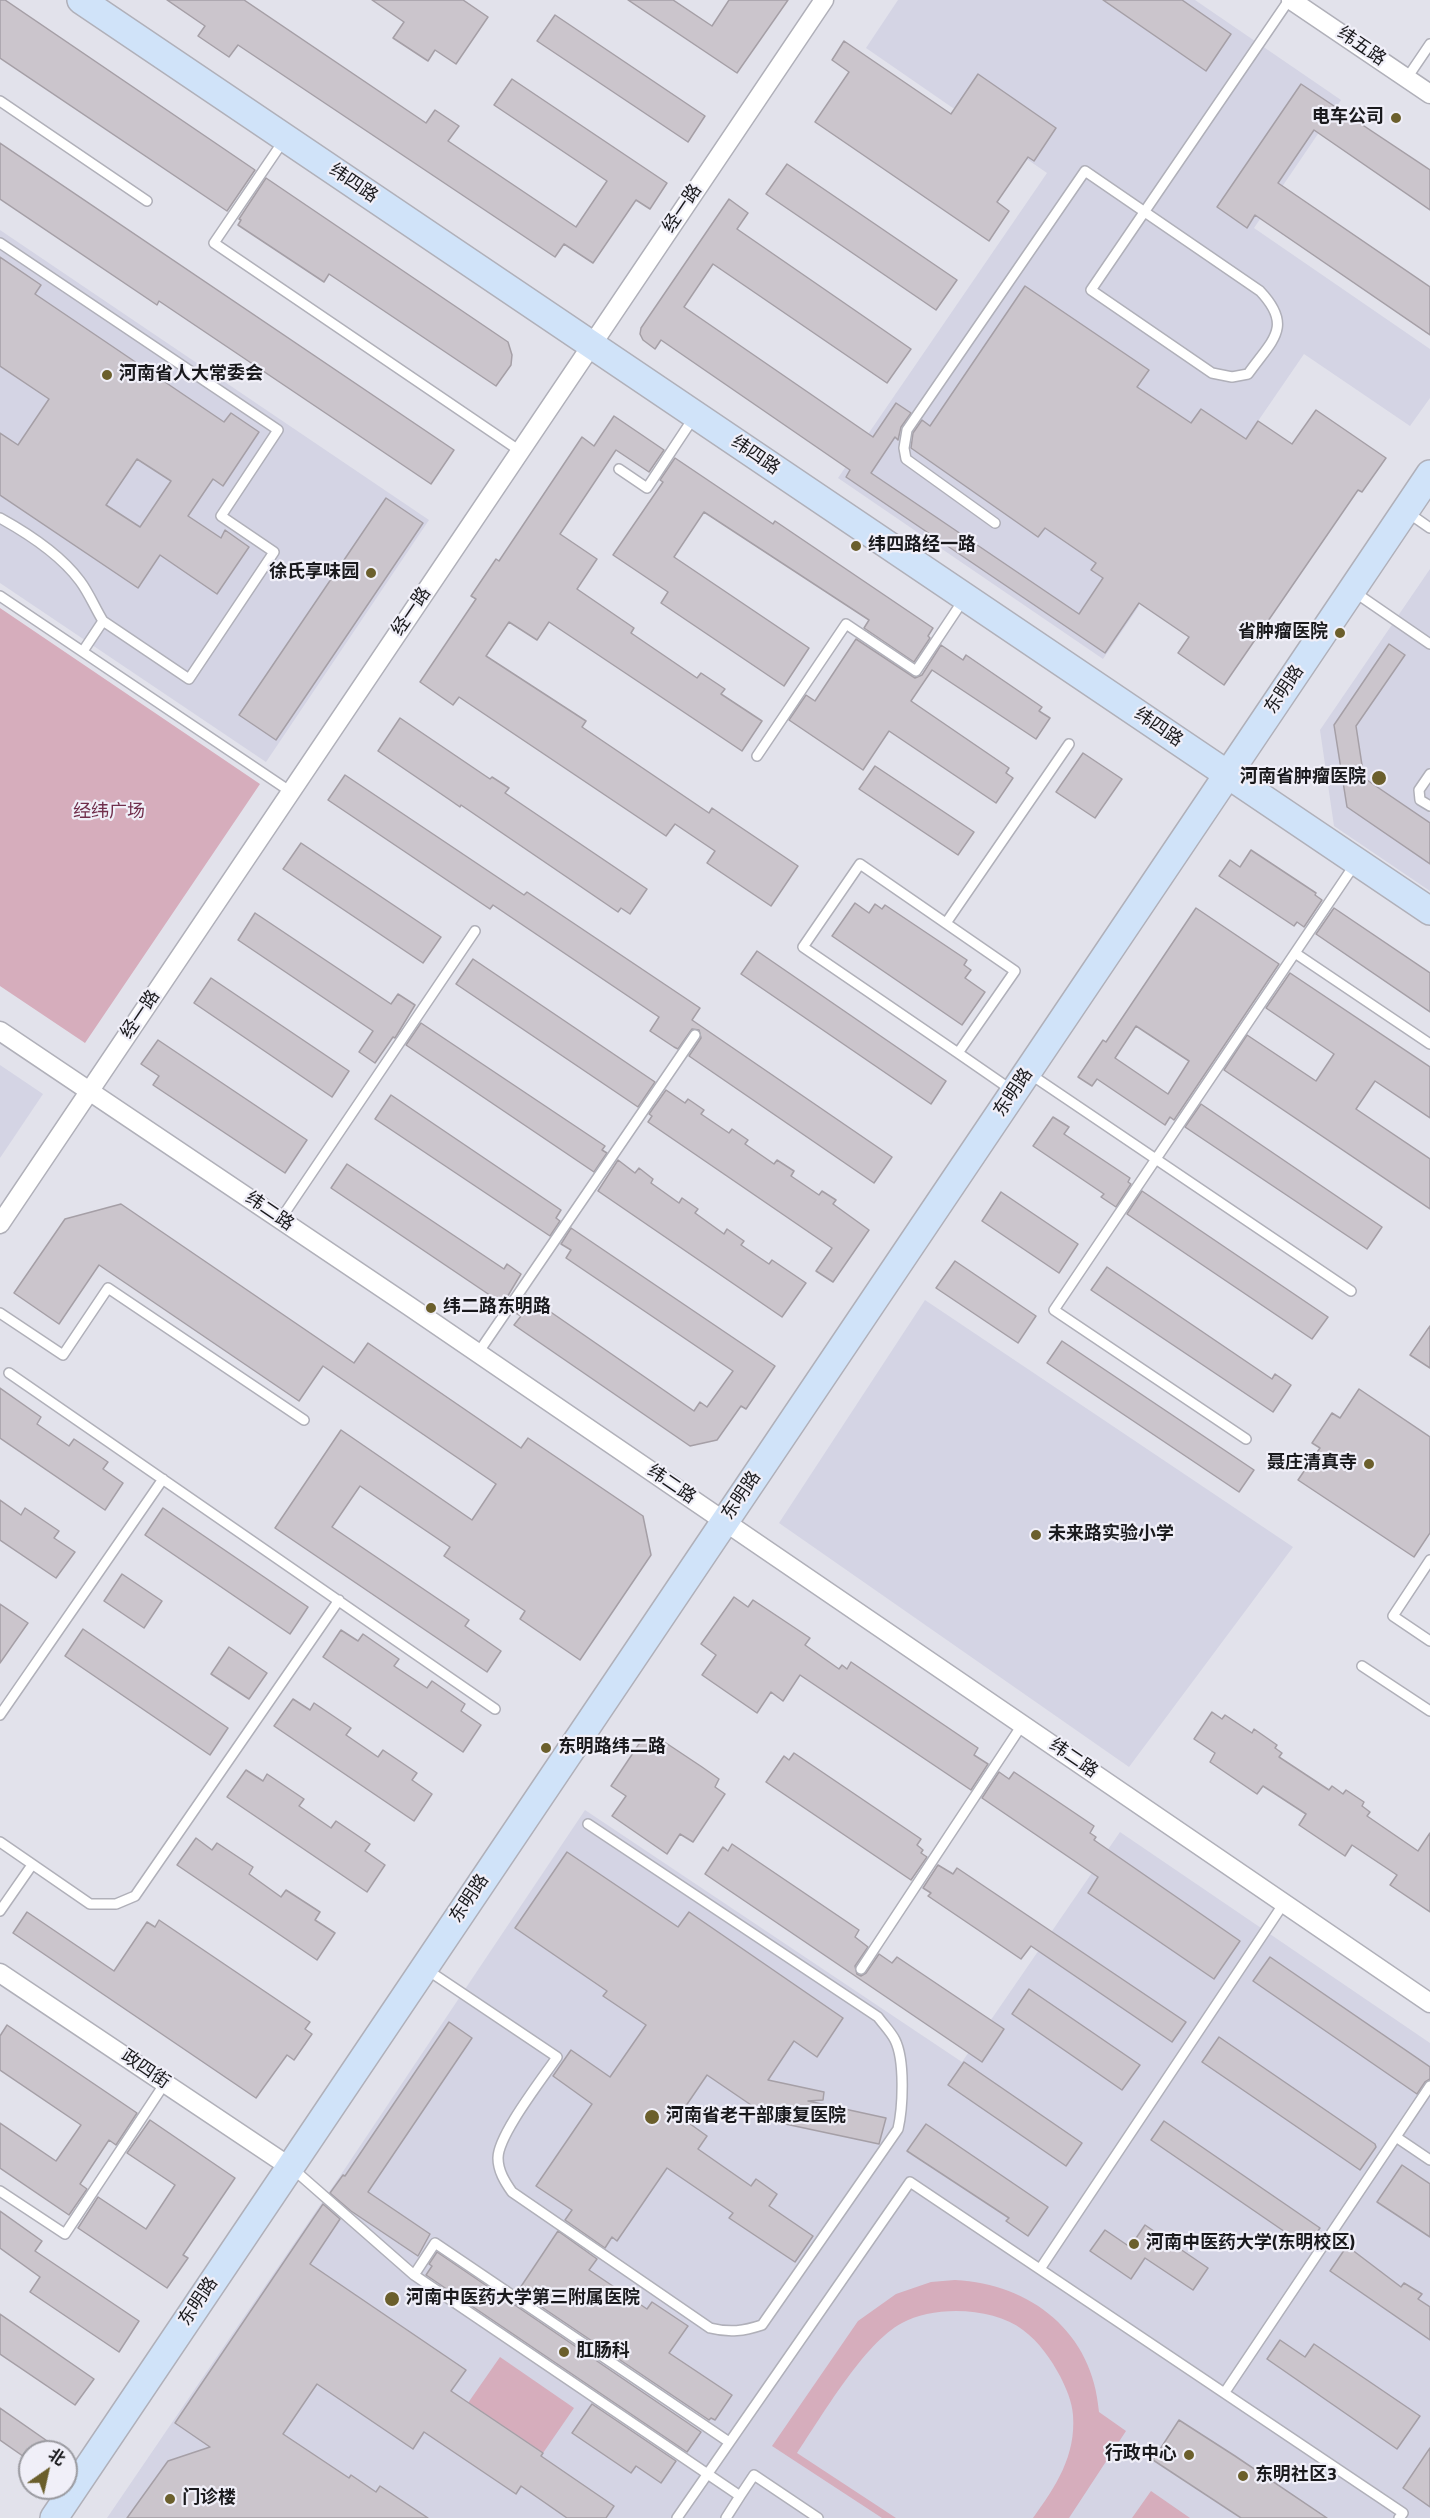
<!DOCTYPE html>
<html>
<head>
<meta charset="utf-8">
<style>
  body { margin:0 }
  #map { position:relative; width:1430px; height:2518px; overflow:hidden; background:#e2e2eb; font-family:"Titillium Web","Noto Sans SC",sans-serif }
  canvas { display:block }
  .north { position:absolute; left:18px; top:2440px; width:60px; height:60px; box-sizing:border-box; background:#f0eff8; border:2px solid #9a9aa0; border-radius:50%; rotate:34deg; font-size:16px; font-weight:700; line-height:24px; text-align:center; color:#1a1a1d }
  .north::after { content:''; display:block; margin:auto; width:21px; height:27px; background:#6b5f2c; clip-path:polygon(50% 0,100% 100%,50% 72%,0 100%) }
</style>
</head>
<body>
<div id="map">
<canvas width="1430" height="2518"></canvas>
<div class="north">北</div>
</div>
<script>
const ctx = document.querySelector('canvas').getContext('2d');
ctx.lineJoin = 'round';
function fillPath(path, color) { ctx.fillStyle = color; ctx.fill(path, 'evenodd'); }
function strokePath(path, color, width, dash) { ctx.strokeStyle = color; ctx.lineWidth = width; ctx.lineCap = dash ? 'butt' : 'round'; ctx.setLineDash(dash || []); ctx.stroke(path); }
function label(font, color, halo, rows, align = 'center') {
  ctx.font = font + ' "Titillium Web","Noto Sans SC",sans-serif'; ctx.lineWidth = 4.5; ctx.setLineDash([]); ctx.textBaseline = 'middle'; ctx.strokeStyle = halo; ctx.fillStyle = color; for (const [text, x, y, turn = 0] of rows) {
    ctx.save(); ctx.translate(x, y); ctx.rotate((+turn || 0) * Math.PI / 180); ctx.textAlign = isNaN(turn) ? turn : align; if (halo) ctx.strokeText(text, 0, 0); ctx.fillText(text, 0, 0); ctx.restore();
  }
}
fillPath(new Path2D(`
  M898,0H1195L1341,100L1254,228L1430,349V398L1410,426L1304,354L1134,602L1139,606L1103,659L838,478L1047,173L866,48Z
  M0,230L429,520L266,762L0,583Z
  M1430,569V891L1334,826L1320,730Z
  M0,1065L43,1094L0,1158Z
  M925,1300L1293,1547L1129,1767L779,1523Z
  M585,1810L962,2062L1120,1832L1430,2043V2518H107L342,2173Z`), '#d4d4e4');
fillPath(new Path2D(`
  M0,608L260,784L85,1043L0,986Z
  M955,2280C1031,2284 1093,2332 1099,2412L1126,2431L1069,2518H1033C1056,2486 1076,2456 1073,2415C1072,2401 1066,2388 1060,2376C1051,2359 1039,2342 1023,2330C994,2307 934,2305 902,2323C864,2343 822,2416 797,2453L896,2518H882L772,2446L858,2321L896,2294L931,2282Z
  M500,2357L574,2408L543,2453L468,2403Z
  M1151,2491L1190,2518H1132Z`), '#d6adbc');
const building = new Path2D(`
  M0,0H5L255,170L227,211L0,58Z
  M167,0H244L426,123L435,110L459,126L448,141L576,227L607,181L494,105L512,79L667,183L650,209L636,200L593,263L564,244L555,257L238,45L229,57L198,36L205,26Z
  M372,0H463L488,17L456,64L435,50L428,61L393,38L404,22Z
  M628,0H673L712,26L729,0H788L737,73Z
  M1103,0H1182L1231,34L1206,71Z
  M555,15L705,116L688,142L537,41Z
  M844,41L951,114L978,74L1056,128L1034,161L1028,157L997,202L1009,211L989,241L815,122L849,72L832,60Z
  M1301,84L1430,170V210L1314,130L1278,183L1430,287V335L1255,215L1247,228L1217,207Z
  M0,143L454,450L431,484L159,301L157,305L0,199Z
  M787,164L957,280L936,310L766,194Z
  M266,178L508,342L512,355L511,365L496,386L329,274L324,282L238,225L241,220L239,219Z
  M729,199L748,213L737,229L911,349L887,383L713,264L684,307L873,437L896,403L911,413L901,427L898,440L895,437L871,473L1079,614L1103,578L1091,570L1096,563L1045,528L1038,537L911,448L913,433L922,420L930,426L1025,286L1149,370L1137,387L1191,423L1201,409L1246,439L1258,421L1292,444L1316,410L1386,458L1362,492L1358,490L1224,685L1178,653L1189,637L1139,603L1105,653L846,477L850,470L661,340L655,349L643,340L640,334L641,328Z
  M0,257L41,285L35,294L224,422L231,413L259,432L223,486L213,479L188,516L221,538L225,530L249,547L217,594L160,555L138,588L0,495V433L18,445L49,399L0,366ZM137,459L171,481L140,527L106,505Z
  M614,416L664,450L649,472L616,450L560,534L597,559L577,589L634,628L631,633L697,678L701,673L725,689L721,694L762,721L742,751L549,622L537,640L509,622L486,656L586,721L582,727L709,813L712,808L798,866L771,906L707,863L715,851L675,824L666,836L459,697L453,705L420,682L476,599L471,596L496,559L499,561L582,437L594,446Z
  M675,458L773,524L775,521L933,628L928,636L930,638L914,662L864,628L869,620L704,512L674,557L809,648L784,686L661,603L668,592L613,555L663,482L660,480Z
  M386,498L423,523L276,740L239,715Z
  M856,639L915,678L922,675L941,645L963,660L966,655L1042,707L1039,711L1050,718L1036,739L932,670L911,701L1009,768L1006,773L1013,778L996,803L889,731L863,770L789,720L806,695L815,701Z
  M1389,644L1405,655L1356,726L1364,778L1430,823V864L1347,807L1334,725Z
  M400,718L490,779L492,777L509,788L505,793L647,889L630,914L621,908L618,912L461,805L460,807L450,800L378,751Z
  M1083,753L1122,779L1095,818L1056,792Z
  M875,766L974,832L958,855L859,789Z
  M345,775L524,895L527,892L700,1008L692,1020L892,1157L874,1183L689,1056L701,1038L699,1030L692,1029L678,1049L674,1047L650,1031L659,1017L493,905L490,909L328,800Z
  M301,843L441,937L423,963L283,869Z
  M1251,850L1316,893L1315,895L1322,900L1304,927L1297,922L1294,926L1219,876L1230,860L1240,867Z
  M855,903L869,913L875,904L882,909L885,905L967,960L964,965L971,970L965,978L985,992L962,1025L832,936Z
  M1196,908L1279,964L1174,1120L1170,1117L1165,1125L1097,1079L1092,1086L1078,1077L1103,1040L1106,1042ZM1136,1026L1189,1061L1168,1094L1115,1058Z
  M1334,908L1430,973V1012L1316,934Z
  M255,913L391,1004L398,994L415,1005L395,1038L393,1037L375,1063L359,1052L373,1031L238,940Z
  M757,951L946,1081L931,1104L741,974Z
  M473,959L655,1082L638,1107L456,984Z
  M1290,973L1430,1067V1118L1375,1081L1356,1109L1430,1159V1209L1224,1070L1247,1035L1316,1081L1334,1054L1266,1008Z
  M211,978L349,1071L332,1097L194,1003Z
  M421,1023L605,1146L602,1150L607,1153L594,1172L406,1045Z
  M158,1040L307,1140L285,1173L153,1085L159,1076L141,1064Z
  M666,1090L685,1103L688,1099L704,1110L701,1114L729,1133L732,1129L748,1140L745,1144L774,1164L777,1160L794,1171L791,1176L819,1195L822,1191L836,1200L833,1204L869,1230L833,1282L816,1271L832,1248L648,1122L652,1116L649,1114Z
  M391,1095L561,1210L556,1218L560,1221L550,1236L375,1119Z
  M1201,1104L1382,1227L1367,1249L1185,1127Z
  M1053,1117L1069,1127L1064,1134L1130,1178L1128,1182L1131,1184L1116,1207L1101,1197L1104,1194L1033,1146Z
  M618,1160L635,1173L639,1168L653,1179L651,1183L679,1203L682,1198L698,1209L695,1213L724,1234L727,1229L744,1241L741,1245L769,1264L772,1260L806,1283L782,1317L598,1191Z
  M347,1164L504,1269L507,1264L521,1274L503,1304L331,1188Z
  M1142,1191L1328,1317L1312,1339L1127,1214Z
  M1001,1192L1078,1244L1059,1273L982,1221Z
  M121,1204L354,1363L368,1343L521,1448L528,1438L643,1516L651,1555L580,1660L520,1619L525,1611L444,1556L450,1547L360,1486L332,1527L469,1620L465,1626L501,1651L487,1672L275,1528L341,1430L472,1520L496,1484L323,1366L299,1401L99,1265L59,1324L14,1293L65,1219Z
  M571,1228L775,1366L746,1409L741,1406L717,1440L690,1446L514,1325L521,1316L514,1312L526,1295L694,1411L700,1402L707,1407L733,1371L566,1258L571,1250L561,1244Z
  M955,1261L1036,1316L1018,1343L936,1288Z
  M1107,1267L1272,1379L1275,1374L1291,1385L1273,1412L1091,1290Z
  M1430,1326V1368L1410,1355Z
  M1062,1341L1254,1470L1239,1492L1047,1363Z
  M0,1388L41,1417L37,1424L69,1446L74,1439L108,1462L103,1469L123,1483L105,1510L0,1438Z
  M1359,1389L1430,1437V1533L1414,1557L1298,1480L1320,1448L1312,1443L1332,1413L1340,1418Z
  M0,1500L21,1515L25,1508L59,1531L54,1538L75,1552L56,1578L0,1540Z
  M163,1508L308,1607L290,1634L145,1535Z
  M122,1574L162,1601L144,1628L104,1601Z
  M734,1597L748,1607L753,1600L810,1638L805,1645L839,1669L842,1665L847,1669L851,1662L978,1748L974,1755L988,1764L971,1790L800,1675L783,1701L771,1692L757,1713L702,1675L716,1655L701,1644Z
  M0,1604L28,1623L0,1663Z
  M83,1629L228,1728L210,1755L65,1656Z
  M341,1630L358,1641L363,1634L399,1659L394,1666L427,1688L432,1681L465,1704L461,1711L481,1725L463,1752L323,1657Z
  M229,1647L267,1673L249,1699L211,1674Z
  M293,1699L310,1710L314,1703L351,1728L346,1735L378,1757L383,1750L417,1773L412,1780L432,1794L414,1821L274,1726Z
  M1212,1712L1222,1719L1225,1715L1252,1733L1254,1729L1277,1745L1275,1748L1282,1753L1279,1757L1329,1790L1332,1786L1343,1794L1346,1790L1364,1802L1362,1806L1370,1812L1367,1816L1418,1851L1430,1833V1912L1390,1885L1397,1875L1352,1845L1345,1856L1299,1825L1306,1814L1263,1786L1257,1794L1210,1762L1215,1753L1194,1739Z
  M643,1738L658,1748L663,1741L702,1767L719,1779L715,1787L725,1794L693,1842L680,1834L667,1854L612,1816L626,1796L611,1786Z
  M794,1753L921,1839L917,1845L923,1850L921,1853L927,1857L911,1880L766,1782L784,1756L789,1760Z
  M246,1770L263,1781L267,1774L304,1799L299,1806L331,1828L336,1821L370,1844L365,1851L385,1865L367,1892L227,1797Z
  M999,1772L1009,1779L1014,1772L1094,1826L1090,1833L1096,1837L1094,1840L1240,1941L1214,1979L1088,1893L1098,1877L982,1798Z
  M196,1838L212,1850L217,1843L253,1867L249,1874L281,1897L286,1890L320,1912L315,1920L335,1933L317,1960L177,1865Z
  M732,1844L859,1930L855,1937L868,1947L855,1966L857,1974L861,1976L866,1973L879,1954L892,1963L897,1957L1004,2029L982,2062L705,1874L723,1847L728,1851Z
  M567,1852L678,1927L689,1912L843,2018L817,2057L794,2041L768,2080L824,2092L823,2100L808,2101L886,2118L879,2144L776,2122L707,2075L679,2116L707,2136L698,2149L751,2186L756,2179L777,2194L769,2206L813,2236L795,2262L729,2218L733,2213L667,2168L617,2241L612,2237L605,2248L565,2220L572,2210L536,2186L592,2104L553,2076L571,2050L610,2077L646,2025L603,1996L607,1991L515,1928Z
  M938,1865L953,1874L957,1868L1186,2022L1172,2042L1031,1946L1021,1959L928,1896L931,1893L923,1888Z
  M27,1912L114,1971L147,1922L155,1927L159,1920L310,2022L305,2029L312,2034L294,2060L287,2055L256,2098L13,1933Z
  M1270,1957L1430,2067V2079L1425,2082L1417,2094L1253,1981Z
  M1029,1989L1140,2065L1122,2090L1012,2014Z
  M449,2022L472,2038L368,2192L430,2234L418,2256L351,2211L330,2193L343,2175L345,2176Z
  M7,2025L137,2113L116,2145L109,2140L80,2184L87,2189L69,2215L0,2168V2123L56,2161L81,2125L0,2070V2036Z
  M1219,2037L1375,2144L1376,2147L1360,2170L1202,2062Z
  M964,2062L1082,2143L1066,2166L948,2085Z
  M150,2120L235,2178L183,2255L188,2258L167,2288L78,2228L98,2197L146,2229L175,2185L127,2153Z
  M1164,2121L1320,2228L1307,2247L1151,2140Z
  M926,2124L1048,2207L1028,2236L1006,2221L1009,2218L907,2151Z
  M1402,2165L1430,2184V2237L1377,2202Z
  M323,2204L340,2219L310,2264L466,2370L451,2391L543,2453L541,2456L614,2506L606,2518H567L521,2486L516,2494L424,2432L413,2449L317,2384L283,2434L349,2478L351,2475L376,2492L380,2486L428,2518H127L168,2461L210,2447L175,2423Z
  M0,2211L42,2241L35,2251L139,2321L119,2352L30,2292L40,2277L0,2248Z
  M1145,2225L1208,2268L1193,2290L1145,2258L1131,2279L1090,2251L1105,2230L1130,2247Z
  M558,2231L597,2259L589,2270L647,2309L652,2302L688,2326L669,2353L732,2395L715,2420L711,2418L709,2420L518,2291Z
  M1347,2246L1401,2287L1404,2283L1422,2294L1418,2299L1430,2307V2340L1330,2271Z
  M437,2252L701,2432L687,2452L426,2275L432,2266L429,2264Z
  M0,2314L94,2379L75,2405L0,2354Z
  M1280,2340L1305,2357L1314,2344L1420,2416L1397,2449L1267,2359Z
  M592,2404L676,2461L661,2483L636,2466L631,2473L572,2433Z
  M0,2408L63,2452H30V2461L0,2440Z
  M1179,2420L1235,2456L1327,2518H1241L1153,2460Z
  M1430,2448V2507L1403,2488Z`);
fillPath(building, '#cbc5cc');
strokePath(building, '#a59fa6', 1.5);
const lane = new Path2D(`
  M1407,78L1430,44
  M0,101L147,201
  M284,140L214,243L520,451
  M0,243L278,430L221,516L274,552L189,679L103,621L83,651
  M619,469L647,488L694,417
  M1407,512L1430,528
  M0,518C29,534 60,554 80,581C89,593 95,608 103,621
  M995,523L906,459L904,448L907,430L1085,171L1260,291C1294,327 1272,340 1248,374L1232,377L1212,373L1091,290L1289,0
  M1353,591L1430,644
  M0,596L291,792
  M757,756L846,624L916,671L964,599
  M1430,774L1419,790L1420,800L1430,806
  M860,864L1015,971L958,1053L803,947Z
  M946,923L1069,744
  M1295,953L1430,1044
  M958,1053L1013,1091
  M1030,1074L1351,1291
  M280,1220L475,931
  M0,1313L63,1355L108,1288L304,1420
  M478,1353L695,1035
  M9,1373L495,1709
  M1246,1439L1054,1310L1355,864
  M1430,1560L1393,1616L1430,1641
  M1362,1666L1430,1711
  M0,1715L163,1479
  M0,1842L90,1904H116L135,1896L339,1600
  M0,1911L32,1865
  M426,1969L557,2057C543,2078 498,2135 498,2158C498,2171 505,2182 512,2192L710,2328C730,2333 744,2331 762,2325L898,2129C903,2107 905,2060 895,2040C891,2032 883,2024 878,2017L588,1824
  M861,1969L1022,1725
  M1396,2137L1430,2160
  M292,2168L414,2275L740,2496L726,2518
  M0,2191L65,2234L165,2083
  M1040,2269L1284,1903
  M414,2275L435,2243L729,2442
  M1225,2392L1430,2086
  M740,2496L754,2475L818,2518
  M677,2518L910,2182L1403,2513L1399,2518`);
const street = new Path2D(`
  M1291,0L1430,94
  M0,1031L409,1306L1430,2003
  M0,1224L824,0
  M0,1973L290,2167`);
const secondary = new Path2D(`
  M81,0L1430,911
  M54,2518L1430,474`);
strokePath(lane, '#b0b0b9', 12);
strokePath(street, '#b0b0b9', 21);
strokePath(secondary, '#b0b0b9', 30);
strokePath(lane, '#fff', 9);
strokePath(street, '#fff', 18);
strokePath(secondary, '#d0e3f9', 27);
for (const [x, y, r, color] of [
  [1396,118,6,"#6b5f2c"],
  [107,375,6,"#6b5f2c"],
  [856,546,6,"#6b5f2c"],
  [371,573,6,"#6b5f2c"],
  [1340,633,6,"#6b5f2c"],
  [1379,778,8,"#6b5f2c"],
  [431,1308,6,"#6b5f2c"],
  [1369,1464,6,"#6b5f2c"],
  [1036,1535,6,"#6b5f2c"],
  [546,1748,6,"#6b5f2c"],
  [652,2117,8,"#6b5f2c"],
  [1134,2244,6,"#6b5f2c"],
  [392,2299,8,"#6b5f2c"],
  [564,2352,6,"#6b5f2c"],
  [1189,2455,6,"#6b5f2c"],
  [1243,2476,6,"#6b5f2c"],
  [170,2499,6,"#6b5f2c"]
]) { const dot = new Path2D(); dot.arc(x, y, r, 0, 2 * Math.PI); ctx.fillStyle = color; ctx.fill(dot); strokePath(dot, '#f0eff8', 2); }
label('18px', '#1a1a1d', '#f0eff8', [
  ["纬五路",1361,47,34],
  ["纬四路",353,184,34],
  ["经一路",683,209,-56],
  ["纬四路",755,456,34],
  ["经一路",412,612,-56],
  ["东明路",1285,690,-56],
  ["纬四路",1158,728,34],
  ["经一路",141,1015,-56],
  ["东明路",1014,1093,-56],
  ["纬二路",269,1212,34],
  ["纬二路",671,1485,34],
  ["东明路",742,1496,-56],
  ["纬二路",1073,1759,34],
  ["东明路",470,1899,-56],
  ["政四街",145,2070,34],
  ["东明路",199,2302,-56]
]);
label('bold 18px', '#1a1a1d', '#f0eff8', [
  ["电车公司",1384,118,"right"],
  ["河南省人大常委会",119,375],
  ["纬四路经一路",868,546],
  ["徐氏享味园",359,573,"right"],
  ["省肿瘤医院",1328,633,"right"],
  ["河南省肿瘤医院",1366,778,"right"],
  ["纬二路东明路",443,1308],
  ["聂庄清真寺",1357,1464,"right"],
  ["未来路实验小学",1048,1535],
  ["东明路纬二路",558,1748],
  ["河南省老干部康复医院",666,2117],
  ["河南中医药大学(东明校区)",1146,2244],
  ["河南中医药大学第三附属医院",406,2299],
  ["肛肠科",576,2352],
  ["行政中心",1177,2455,"right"],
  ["东明社区3",1255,2476],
  ["门诊楼",182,2499]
], 'left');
label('18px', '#702e4b', '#f0eff8', [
  ["经纬广场",109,813]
]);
</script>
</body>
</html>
